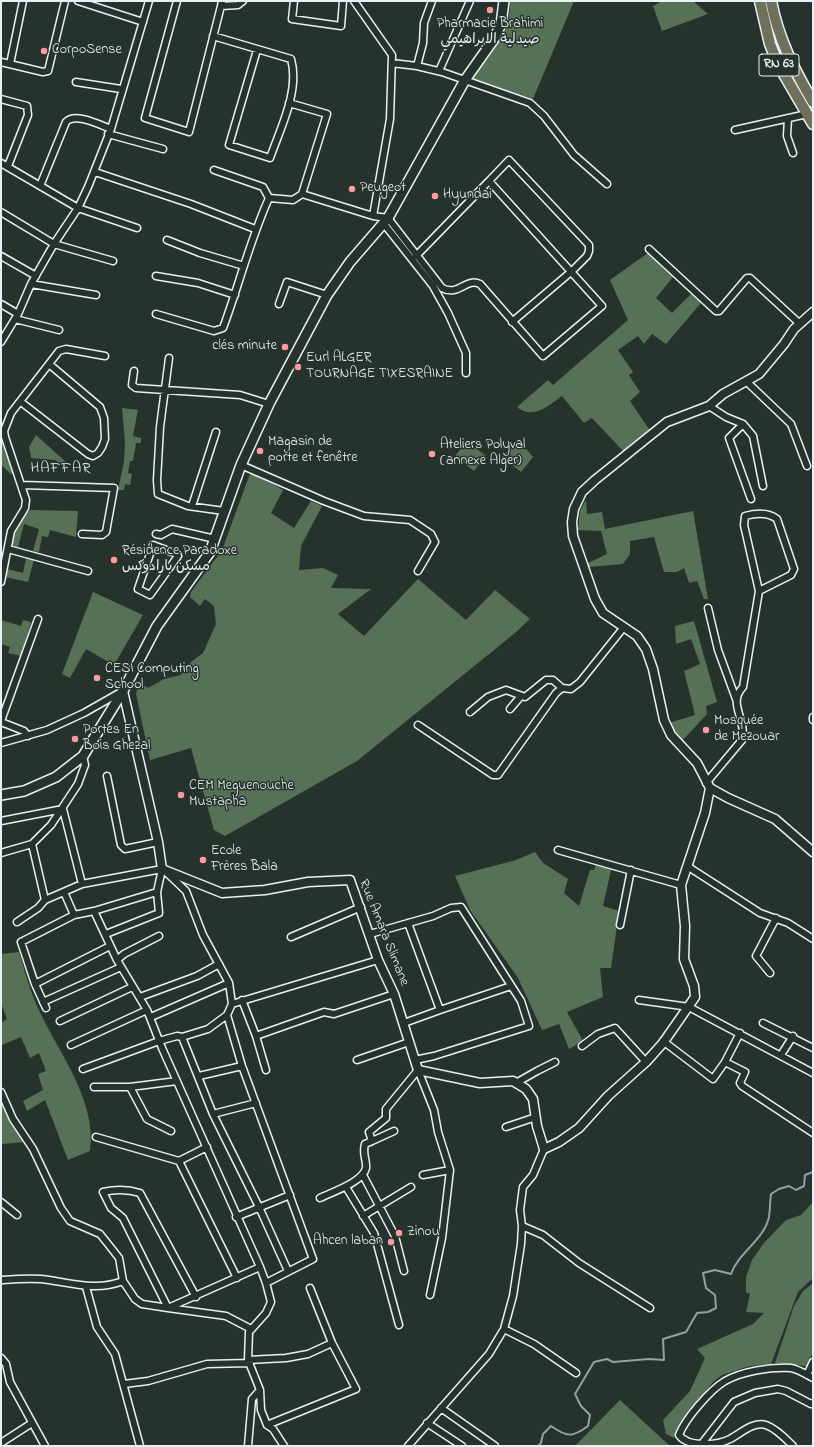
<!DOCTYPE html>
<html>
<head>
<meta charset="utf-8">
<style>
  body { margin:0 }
  #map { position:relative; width:814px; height:1447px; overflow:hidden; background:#26332d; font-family:"Indie Flower",sans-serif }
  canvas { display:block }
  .frame { position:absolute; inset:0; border:2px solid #e8f1f8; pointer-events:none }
</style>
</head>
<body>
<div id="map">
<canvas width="814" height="1447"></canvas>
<div class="frame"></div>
</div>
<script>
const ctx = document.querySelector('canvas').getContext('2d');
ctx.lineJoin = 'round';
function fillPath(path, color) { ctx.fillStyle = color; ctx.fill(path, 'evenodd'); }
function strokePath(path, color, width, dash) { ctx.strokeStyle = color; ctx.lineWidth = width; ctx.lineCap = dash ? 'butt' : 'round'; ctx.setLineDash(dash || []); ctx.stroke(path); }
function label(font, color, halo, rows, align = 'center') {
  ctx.font = font + ' "Indie Flower","Playpen Sans Arabic",sans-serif'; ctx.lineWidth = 3; ctx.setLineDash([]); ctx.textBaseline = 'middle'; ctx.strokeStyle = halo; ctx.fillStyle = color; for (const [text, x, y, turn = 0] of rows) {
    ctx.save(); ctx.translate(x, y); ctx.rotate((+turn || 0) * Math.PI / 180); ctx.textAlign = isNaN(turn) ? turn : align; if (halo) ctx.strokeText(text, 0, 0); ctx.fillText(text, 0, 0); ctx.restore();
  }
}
fillPath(new Path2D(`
  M510,1H574L533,99L471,78C491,54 511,34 510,1Z
  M662,1H693L708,14L662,31L653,6Z
  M648,253L673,277L656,298L672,313L691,294L701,303L666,344L652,334L644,344L638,336L618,350L633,372L629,375L640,392L630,401L651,432L624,452L592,418L584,423L562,396C548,406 533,420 517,407L548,380L553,385L628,320L610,280Z
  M122,408L138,410L133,436L141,438V443H136L133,461H130L128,473L132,474L130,485L125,484L124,490H118L124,462L125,443Z
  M36,435L67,463L57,462L56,460L31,458L29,447Z
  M1,437L4,439L16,472L11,474L1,465Z
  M518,439L533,457L521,472L502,457Z
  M467,441L486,456L474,471L455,456Z
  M251,471L283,490L271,513L294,528L311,501L322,506L301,546L299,570L323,568L338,575L331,588L371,589L338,614L364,636L418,579L466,620L495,590L530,619L515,633L357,761L225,836L214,830L191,748L150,760L136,694L139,683L148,688L164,679L181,675L187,665L203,653L216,624L214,606L205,599L200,606L190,597L191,592L222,550Z
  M586,500L587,514L602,512L605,529L693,511L708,599H704L697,581L689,583L684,568L677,572H664L654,537L630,541V554L623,564L589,567L588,563L607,554L601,531L578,530L580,511Z
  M31,510L78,511L76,537L50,530L48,537L42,536L39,552L33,551L39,529L24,524L18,547L12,545C14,531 17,518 31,510Z
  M26,559L34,560L28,582L5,577L7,569L23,573Z
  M93,592L143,615L114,665L86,649L70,678L62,674Z
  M1,620L21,626L23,620L31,622L21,656L8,653L10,647L1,644Z
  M694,621L717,702L706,706L707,714L682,741L674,733L669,723L695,715L684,671L700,664L691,639L676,644L675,626Z
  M535,852L543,863L568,879L564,893L579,906L590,870H594L597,862L612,866L603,906L619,911L611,968H600L603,997L567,1012L583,1041L569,1049L559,1024L542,1030L518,978L470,910L455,876L516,860Z
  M19,952C24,968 28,984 34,999C53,1046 98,1098 90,1151L68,1160L45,1100L27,1111L23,1101L43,1090L38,1074L46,1071L39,1053L30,1058L21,1037L2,1045L1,1043V1023L7,1019L1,1003V954Z
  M1,1095L27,1142L1,1144Z
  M813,1202V1278L798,1292L771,1364L750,1366L722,1375L713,1382L677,1428L674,1438L666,1434L663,1420L690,1391L705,1358L697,1349L753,1324L764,1313L746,1312L750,1294L746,1292V1277L752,1260L764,1243L786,1220L801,1215Z
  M813,1283V1352L806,1366L775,1363L794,1306L803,1291Z
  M620,1400L670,1446H575Z`), '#577157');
strokePath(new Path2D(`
  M538,1446L541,1443L543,1434L551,1426C567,1437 572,1438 588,1426L590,1415L581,1406L575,1394L594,1362L607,1359L613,1362L649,1359L664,1360L663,1339L686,1332L697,1313L708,1312L716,1308L715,1295L706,1288L703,1273L715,1270L731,1274C738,1253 764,1240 769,1217C770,1210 770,1202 771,1194L779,1189L789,1186L796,1190L804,1186L805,1175L813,1172`), '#90a1a8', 2);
const minor = new Path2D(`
  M78,1L143,22
  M177,1L145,118L189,132L221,6
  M222,1L221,6L238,5L243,1
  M294,1L292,19L341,26L343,1
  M354,1L392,55L390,119L373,216
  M213,36L291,59C300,91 280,129 270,158L229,145L257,50
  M1,62L43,72L48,71L65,1
  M392,63L417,66L442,72L530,103L544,116L574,155L607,184
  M10,64L23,1
  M417,66L423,43L424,23L432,1
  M442,72L439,71L470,1
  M76,82L121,89
  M1,99L27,106L28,115L8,166
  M289,103L327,114L302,194L373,216L388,218L442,288C459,297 466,277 480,284L543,356L602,306L489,181L416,256
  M788,118L787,136L793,153
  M735,130L807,114
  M108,134L163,149
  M1,163L78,208L137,228
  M214,170L263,187L269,198L293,200L302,194
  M95,172L191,204L255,229
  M489,181L509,160L589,245V251L587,256L572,271L512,322
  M40,186L66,122C75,112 100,125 111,129
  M1,212L54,244L113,261
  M384,224L433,286L448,313L466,353V373
  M167,240L200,253L244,266
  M649,249L716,311H719L747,278H750L800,324
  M1,256L36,276
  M156,276L198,283L235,295
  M31,284L96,295
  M1,304L18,314
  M279,304L287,282L327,295
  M156,314L214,331L223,328C239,285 250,240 269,198
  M15,319L59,330
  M1,342L18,314L31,284L54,244L78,208L88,187L111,129L149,1
  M169,358L160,427L157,480L158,494L188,506L224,511
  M134,371L132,385L136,388L240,395L269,404
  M747,382L791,424L807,466
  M21,402L88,454L93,456L98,453L102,447L105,439L104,418L100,407L49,364
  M709,406L726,417L743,424L753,436L763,486
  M743,424L729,438L751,499
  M241,465L324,501L364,516L410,520L431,534L435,542L418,571
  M22,485L114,488L106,532L102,535L82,534
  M192,506L216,432
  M156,534L161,535L172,529L215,539
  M153,545L177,554L178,556L150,595L138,589Z
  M8,549L88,571
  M1,582L11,531L25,508L26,500L5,437L4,431L11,413L59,351L66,349L105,356
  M708,608L718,650L736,699
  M510,709L521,696
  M470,712L488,697L506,690L525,697L546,680H553L562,688
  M813,717V720
  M1,721L38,619
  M1,722L24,731L28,736
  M418,725L493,775H498L556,693L562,688L571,689L580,682L624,627
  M1,743L47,730L84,713L121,692
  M107,776L121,845L125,849L158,842
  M706,783L742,740C747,718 727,704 743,687L759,591L744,525L745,516C756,513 768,512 777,519L794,569L791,575L759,591
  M1,821L63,809L82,884
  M32,844L45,900
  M558,850L681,885
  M1,853L32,844L51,825L78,784L85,765L83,756
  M687,866L760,913L788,923L813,939
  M166,872L186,891L203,935L229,983L232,1004L227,1015L242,1066L313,1259L266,1283
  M64,892L74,915
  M17,922L38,908L45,900L82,884L162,869
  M620,925L631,870
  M106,934L159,913L157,892L162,869
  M370,934L433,916L451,908L461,907L521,1001L529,1026L434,1056L415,1060
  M291,937L361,907
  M117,960L124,954L159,936
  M770,973L756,956L776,918
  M35,984L110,946
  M140,997L197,976L219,964
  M242,1000L256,1036L324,1012L334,1014L394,994
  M639,1000L689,1007L813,1073
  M43,1002L121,967
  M232,1004L378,960
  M46,1008L35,984L21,942L74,915L94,911L157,892
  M440,1010L511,986
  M151,1017L229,983
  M60,1021L132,987
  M404,1023L440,1010L408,923
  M763,1023L813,1048
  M740,1033L725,1062L745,1072L740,1083L742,1086L813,1133
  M256,1036L266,1070
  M182,1037L213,1114L259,1207L288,1271
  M663,1041L713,1079L725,1062
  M71,1045L147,1010
  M582,1046L598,1034L615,1028L646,1062
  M781,1055L793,1036
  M357,1060L409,1042
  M83,1069L159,1041L177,1036L182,1037L208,1029L227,1015
  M199,1076L242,1066
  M516,1083L537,1071L555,1062
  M94,1087H130L177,1081
  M130,1087L147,1119L171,1131
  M1,1092L13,1119L33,1149L61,1208L70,1221L100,1234L108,1244L119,1258L123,1281
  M213,1114L256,1103
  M506,1127L536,1117
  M96,1137L179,1161L237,1278
  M372,1141L394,1131
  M179,1161L207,1147
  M363,1175L395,1236L404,1271
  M423,1175L450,1170
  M346,1187L374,1233L399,1325
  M320,1198C332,1192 363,1182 366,1168C367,1160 362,1155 365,1144L372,1141L369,1132L386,1118V1109L418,1070L434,1110L438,1132L450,1170L442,1238L430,1295
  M1,1202L17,1215
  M363,1216L411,1187
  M236,1217L290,1195
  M522,1226L543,1235L579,1263L650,1308
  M260,1267L266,1283L271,1302L266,1313L249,1332L248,1360L260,1390L261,1410L267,1425L273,1429L284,1446
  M1,1280C15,1279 28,1278 41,1279C70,1282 94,1292 123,1281L135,1299L142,1304L168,1308L260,1267L162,1048L147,1010L117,960L94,911
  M86,1287L97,1327L115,1354L140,1446
  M196,1297L140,1193C127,1189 117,1189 103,1192L111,1208L123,1218L168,1308L226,1316L251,1329
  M504,1329L534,1344L576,1373
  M1,1358L6,1364L10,1382L45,1446
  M248,1360L286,1358L308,1354L332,1343
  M807,1375L813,1362
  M124,1384L148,1381L207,1364L250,1363
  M441,1408L495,1446
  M427,1423L462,1446
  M267,1425L356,1389L332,1343L310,1288
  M1,1443L32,1423
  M248,1446L252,1399L260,1390
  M408,1446L489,1354L504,1329L513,1296L521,1244L522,1226L520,1210L523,1187L533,1175L544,1149
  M700,1446L734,1402L755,1393L778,1389L786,1391L811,1404L813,1403
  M793,1446C786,1439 777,1429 766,1425C753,1421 740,1434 730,1439C716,1446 687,1447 679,1435C685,1419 710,1390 725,1381C743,1371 770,1367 791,1368C798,1369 807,1375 813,1378`);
const tertiary = new Path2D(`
  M123,691L158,842L162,869L222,893L265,890L308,882L350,880L378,960L394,994L418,1070L480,1083L513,1081L526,1089L533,1099L537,1126L544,1149L559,1142L579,1128L608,1096L646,1062L663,1043L695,997L694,986L684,959L685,926L681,885L705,813L710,788L697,763L671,735L664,720L653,669L646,649L637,636L603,613L595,599L573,536L572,522L574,509L582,492L595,480L667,422L709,406L723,394L759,374L784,344L794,329L813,312
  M710,788L728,798L775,819L813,852`);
const secondary = new Path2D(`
  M1,795L24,791L56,777L83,756L123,691L157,626L210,552L241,465L269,404L327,295L350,262L388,218L465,80L494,39L501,24L504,1`);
const trunk = new Path2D(`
  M760,1L770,44L778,64L813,124
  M771,1C778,38 794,70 813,102`);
strokePath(minor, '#e8f1f8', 9);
strokePath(tertiary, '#e8f1f8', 11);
strokePath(secondary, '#e8f1f8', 12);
strokePath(trunk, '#e8f1f8', 13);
strokePath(minor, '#26332d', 6);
strokePath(tertiary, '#26332d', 8);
strokePath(secondary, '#26332d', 9);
strokePath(trunk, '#706f59', 10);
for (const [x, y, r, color] of [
  [490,10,4,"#ff9aa2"],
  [44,51,4,"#ff9aa2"],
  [352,189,4,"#ff9aa2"],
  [435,196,4,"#ff9aa2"],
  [285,347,4,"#ff9aa2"],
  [298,367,4,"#ff9aa2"],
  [260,451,4,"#ff9aa2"],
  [432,454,4,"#ff9aa2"],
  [114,560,4,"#ff9aa2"],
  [97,678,4,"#ff9aa2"],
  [706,730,4,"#ff9aa2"],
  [75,739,4,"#ff9aa2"],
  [181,795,4,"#ff9aa2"],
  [203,860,4,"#ff9aa2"],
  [399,1233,4,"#ff9aa2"],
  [391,1242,4,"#ff9aa2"]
]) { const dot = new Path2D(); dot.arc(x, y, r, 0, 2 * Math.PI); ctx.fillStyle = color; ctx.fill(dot); strokePath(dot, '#26332d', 1.5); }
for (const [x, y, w] of [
  [779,65,40]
]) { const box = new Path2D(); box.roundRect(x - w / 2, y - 11, w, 22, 3); ctx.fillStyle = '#26332d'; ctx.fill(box); strokePath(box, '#e8f1f8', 1); }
label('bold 13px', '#e8f1f8', null, [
  ["RN 63",779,65]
]);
label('14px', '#e8f1f8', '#26332d', [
  ["Pharmacie Brahimi",490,25,"center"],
  ["صيدلية الابراهيمي",490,41,"center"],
  ["CorpoSense",52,51],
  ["Peugeot",360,189],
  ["Hyundai",443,196],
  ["clés minute",277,347,"right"],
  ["Eurl ALGER",306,359],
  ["TOURNAGE TIXESRAINE",306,375],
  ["Magasin de",268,443],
  ["porte et fenêtre",268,459],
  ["Ateliers Polyval",440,446],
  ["(annexe Alger)",440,462],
  ["Résidence Paradoxe",122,552],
  ["مسكن بارادوكس",122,568],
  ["CESI Computing",105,670],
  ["School",105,686],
  ["Mosquée",714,722],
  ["de Mezouar",714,738],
  ["Portes En",83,731],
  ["Bois Ghezal",83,747],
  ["CEM Meguenouche",189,787],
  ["Mustapha",189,803],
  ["Ecole",211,852],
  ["Frères Bala",211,868],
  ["Zinou",407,1233],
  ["Ahcen laban",383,1242,"right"]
], 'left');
label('14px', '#e8f1f8', '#26332d', [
  ["Rue Amara Slimane",383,933,68]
]);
ctx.letterSpacing = '1px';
label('15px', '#e8f1f8', '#26332d', [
  ["HAFFAR",61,470]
]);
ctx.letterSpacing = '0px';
</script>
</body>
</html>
